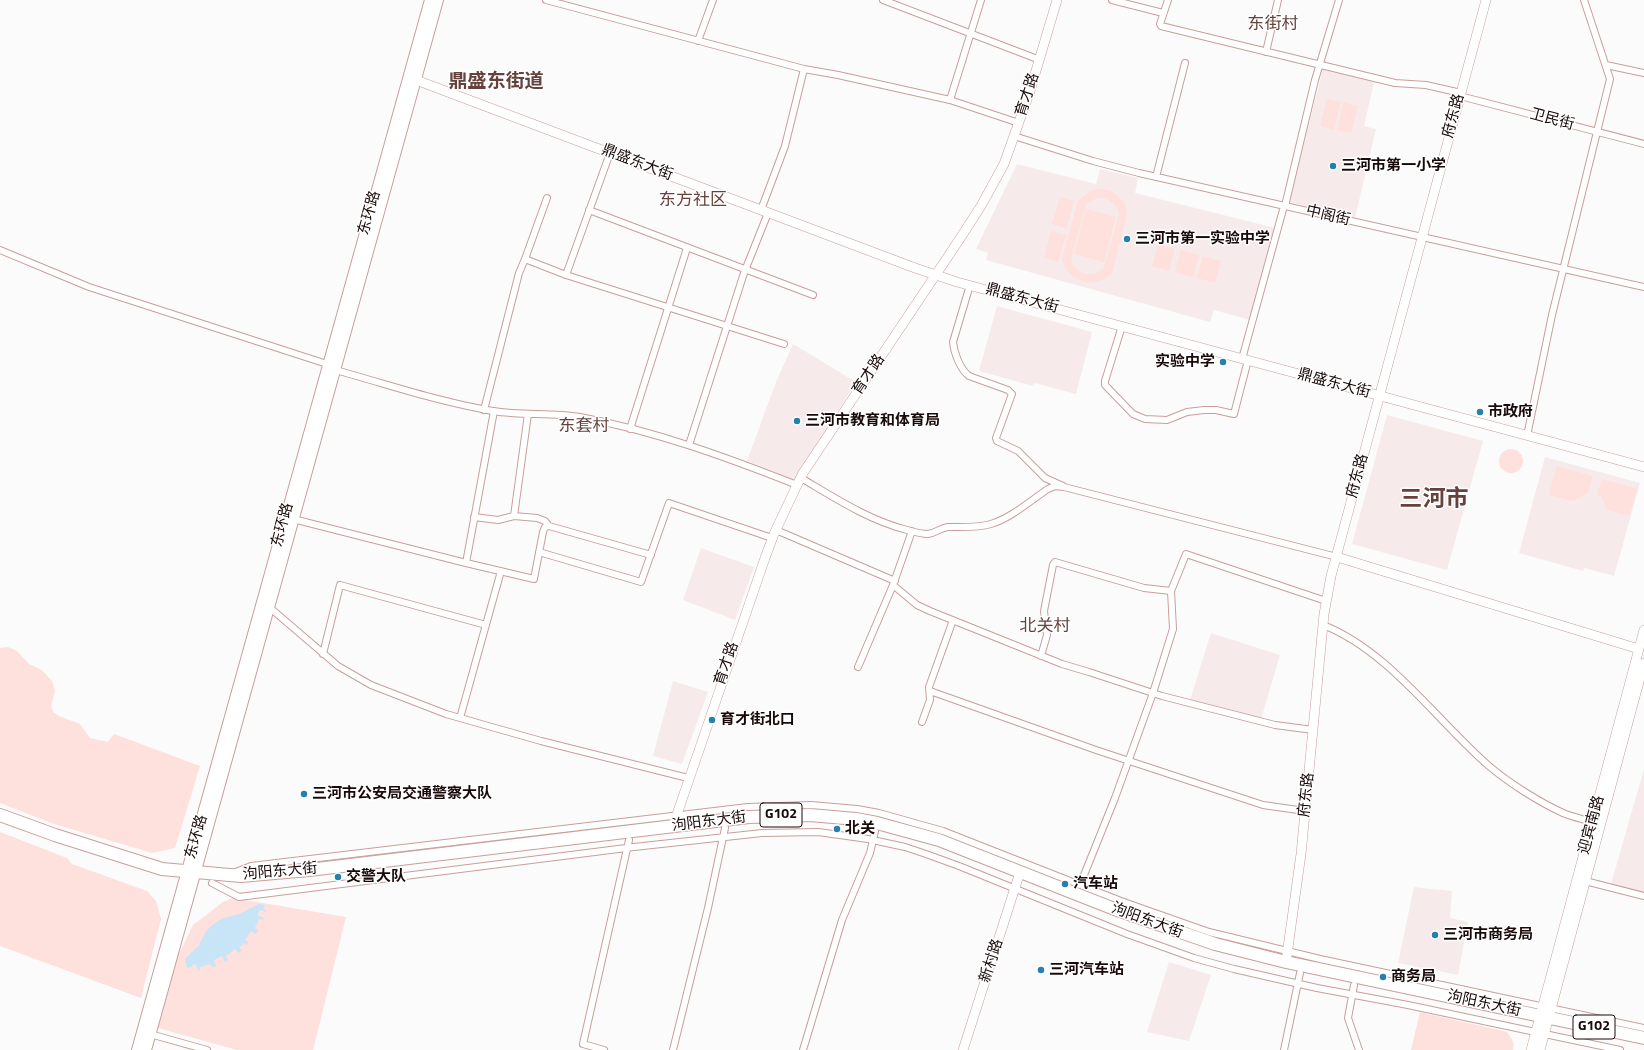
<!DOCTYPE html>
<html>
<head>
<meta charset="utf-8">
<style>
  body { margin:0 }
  canvas { display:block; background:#fbfbfb }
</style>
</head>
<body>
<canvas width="1644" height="1050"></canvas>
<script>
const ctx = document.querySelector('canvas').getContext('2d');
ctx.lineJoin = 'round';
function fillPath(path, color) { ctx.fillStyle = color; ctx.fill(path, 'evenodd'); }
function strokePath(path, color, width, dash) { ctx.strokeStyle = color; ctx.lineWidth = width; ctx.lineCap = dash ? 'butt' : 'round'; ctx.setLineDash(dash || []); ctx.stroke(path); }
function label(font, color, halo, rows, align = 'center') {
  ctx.font = font + ' "Titillium Web","Noto Sans SC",sans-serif'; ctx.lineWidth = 3; ctx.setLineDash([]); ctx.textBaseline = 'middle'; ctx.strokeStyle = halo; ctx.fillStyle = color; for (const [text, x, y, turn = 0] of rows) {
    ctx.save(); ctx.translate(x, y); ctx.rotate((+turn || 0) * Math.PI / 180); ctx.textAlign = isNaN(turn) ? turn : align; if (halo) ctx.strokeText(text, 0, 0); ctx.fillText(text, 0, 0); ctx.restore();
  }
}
fillPath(new Path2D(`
  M1323,69L1374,82L1364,126L1376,129L1355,218L1289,202Z
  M1017,164L1096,184L1100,169L1138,178L1135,193L1275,228L1250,320L1214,310L1210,322L986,260L988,253L976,249Z
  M997,306L1092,332L1076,394L1034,383L1033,386L979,371Z
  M793,344L856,382L795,480L747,461L776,382Z
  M1387,415L1483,441L1447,570L1352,544Z
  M1545,457L1640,483L1614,576L1584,568L1583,571L1519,553Z
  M701,548L754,567L735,620L683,600Z
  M1211,633L1280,655L1261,719L1190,700Z
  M673,681L708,692L682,764L653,756Z
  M1644,769V893L1611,884Z
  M1414,887L1452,891L1450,918L1468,922L1458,975L1398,963Z
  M1169,962L1211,975L1189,1041L1147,1032Z`), '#f6ebea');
fillPath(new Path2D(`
  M1327,99L1341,102L1334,130L1320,126Z
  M1343,102L1358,106L1351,133L1337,130Z
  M1099,189L1109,190L1118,196L1125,204L1127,214L1112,273L1101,281L1087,283L1073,277L1066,269L1062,259L1078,201L1090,191ZM1096,198C1108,197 1116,202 1119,214L1104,268C1092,279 1076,275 1071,259L1086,205Z
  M1060,197L1074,201L1067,228L1052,224Z
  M1086,209L1116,217L1104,262L1074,254Z
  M1051,231L1066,235L1058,262L1044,258Z
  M1158,244L1175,249L1169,271L1152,266Z
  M1181,250L1199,255L1193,277L1175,272Z
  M1203,256L1221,261L1215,283L1197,278Z
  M1499 461a12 12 0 1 1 24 0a12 12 0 1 1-24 0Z
  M1557,466L1593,476L1588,493L1573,501L1549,495Z
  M1602,479L1637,489L1629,516L1607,510L1601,496L1597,495Z
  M8,647L17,651L29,664L42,670L52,681L55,691L51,706L53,712L59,716L80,724L90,738L108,742L114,734L200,766L175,848L152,853L54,824L0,803V648Z
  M0,832L67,858L72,864L147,891L156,901L161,919L141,998L0,946Z
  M233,898L346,917L313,1050H237L158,1028L178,956L193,925L223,902Z
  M1420,1012L1507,1032C1511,1038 1515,1042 1513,1050H1411Z`), '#fee0dc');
fillPath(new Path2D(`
  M259,904L265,905L263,909L266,910V912L260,910L257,915L264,918L263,920L259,919L255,928L258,930L256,934L251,931L245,940L248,942L247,945L244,943L239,948L242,950L239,953L235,949L226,956L228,960L225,962L222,956L214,960L216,966L212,967L210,964L200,967V970L198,971L196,964L192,965V967L187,968L185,959L199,945L206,931L216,922L224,918L239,914Z`), '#c8e5f8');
const street = new Path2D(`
  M546,0L804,69L838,75L950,100L1019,123
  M883,0L1040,60
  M1112,0L1163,13
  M1168,0L1160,24L1161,26L1395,83L1426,85L1461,93
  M698,41L713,0
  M1266,52L1278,0
  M1606,65L1644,73
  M1460,96L1644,144
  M950,100L981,0
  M1014,136L1093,161L1139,173L1644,287
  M1156,177L1185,63
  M1285,206L1315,80L1339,0
  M589,210L813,295
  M761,210L785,146L804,69
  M0,250L89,287L330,365
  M525,259L566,275L784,344
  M566,275L610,153
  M970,285L953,342C954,353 960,369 969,376L1008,390L1012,394L996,438L997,441L1018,451L1045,478L1063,486
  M1122,326L1105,381V385L1133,414L1145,419L1167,420L1187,412L1204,410H1216L1234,414L1248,360
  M1242,359L1284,206
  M335,370C387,384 439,402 493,411C522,416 552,412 580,417C655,431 726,457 797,485
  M484,410L519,273L525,259L547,198
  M630,429L687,248
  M1527,436L1552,315L1610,79L1584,0
  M689,445L744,273L768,213
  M801,478C835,498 868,520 907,530C914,532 921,534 928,534C936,533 940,528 948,527C962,527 977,528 991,524C1011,518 1030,501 1048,489L1055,486L1064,487L1337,557
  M514,516L528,414
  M474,517L498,520L514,516L537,518L545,521L549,526
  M293,519L466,563L534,579L543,532L545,527L549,526L651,555
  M776,530L895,581
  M539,552L641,582L669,503L772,538
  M466,563L494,411
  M893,585L917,605L930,611L1062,664L1089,672L1162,696L1275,725L1313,730
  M269,607L338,666L371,685L446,714L541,741L688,778
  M1323,625C1388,650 1437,721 1489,766C1509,783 1539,802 1563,813C1572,817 1583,819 1592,822
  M323,654L340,585L486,625
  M1041,656L1047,635L1044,611L1053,565L1055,562L1144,588L1171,591
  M858,667L893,585L912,531
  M930,691L1096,750L1263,805L1305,811
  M460,718L501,571
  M922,722L930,700L929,687L953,620
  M233,873L251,866L748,807L811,805L857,809L879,813L943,831L1121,901L1209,932L1320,959L1644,1028
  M1585,881L1644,896
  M212,883L239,897L634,847L762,833L818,832L868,839L905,847L926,854L959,866L1127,934L1194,958L1234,969L1317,988L1408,1005L1620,1050
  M1080,885L1115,798L1153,693L1173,629L1171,591L1186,554L1326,601
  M1354,985L1348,1018L1359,1050
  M150,1034L207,1050
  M604,1050L583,1044L629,840
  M673,1050L708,908L725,828
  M803,1050L842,920L870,853L875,831
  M1284,1050L1300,973`);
const secondary = new Path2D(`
  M416,80L915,268L957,282L1644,467
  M1337,557L1639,649
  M673,826L765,558L774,534L797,485L803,473L959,240L981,206L1004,164L1030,91L1057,0
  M1286,962L1301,854L1324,614L1331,576L1486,0
  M963,1050L1020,872
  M1531,1050L1644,630
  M1540,1050L1644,663`);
const primary = new Path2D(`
  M137,1050L430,0
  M146,1050L438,0`);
const highway = new Path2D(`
  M0,815L55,835L162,869L241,876L309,870L749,817L810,815L856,819L877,823L939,840L1117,910L1215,944L1286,962L1644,1038`);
strokePath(street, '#c89f9a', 8);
strokePath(secondary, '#c89f9a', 10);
strokePath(primary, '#c89f9a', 12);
strokePath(highway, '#c89f9a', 14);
strokePath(street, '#fff', 6);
strokePath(secondary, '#fff', 9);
strokePath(primary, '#fff', 10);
strokePath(highway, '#fff', 12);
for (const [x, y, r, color] of [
  [1333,166,4,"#2680ae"],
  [1127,239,4,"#2680ae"],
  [1223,362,4,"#2680ae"],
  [1480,412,4,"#2680ae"],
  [797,421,4,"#2680ae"],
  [712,720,4,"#2680ae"],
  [304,794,4,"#2680ae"],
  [837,829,4,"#2680ae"],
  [338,877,4,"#2680ae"],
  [1065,884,4,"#2680ae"],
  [1435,935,4,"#2680ae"],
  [1041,970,4,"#2680ae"],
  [1383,977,4,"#2680ae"]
]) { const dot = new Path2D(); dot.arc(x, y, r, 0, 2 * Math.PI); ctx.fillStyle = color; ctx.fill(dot); strokePath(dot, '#fff', 1.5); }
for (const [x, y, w] of [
  [781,815,42],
  [1594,1027,42]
]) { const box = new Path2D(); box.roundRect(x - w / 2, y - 12, w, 24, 3); ctx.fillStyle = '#fff'; ctx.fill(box); strokePath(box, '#180a08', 1); }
label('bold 14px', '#180a08', null, [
  ["G102",781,815],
  ["G102",1594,1027]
]);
label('15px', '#180a08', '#fff', [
  ["育才路",1028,95,-72],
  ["府东路",1454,116,-75],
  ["卫民街",1552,120,15],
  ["鼎盛东大街",637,163,21],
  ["东环路",370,213,-74],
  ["中阁街",1328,216,13],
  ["鼎盛东大街",1022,299,15],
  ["育才路",869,375,-56],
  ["鼎盛东大街",1334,384,15],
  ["府东路",1358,476,-75],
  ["东环路",283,525,-75],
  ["育才路",727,664,-71],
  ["府东路",1307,795,-84],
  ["泃阳东大街",709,822,-7],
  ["迎宾南路",1592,825,-75],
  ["东环路",197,837,-74],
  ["泃阳东大街",280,872,-5],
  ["泃阳东大街",1147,921,20],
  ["新村路",992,961,-72],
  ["泃阳东大街",1484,1004,12]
]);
label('bold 15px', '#180a08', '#fff', [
  ["三河市第一小学",1341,166],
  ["三河市第一实验中学",1135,239],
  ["实验中学",1215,362,"right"],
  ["市政府",1488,412],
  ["三河市教育和体育局",805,421],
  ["育才街北口",720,720],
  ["三河市公安局交通警察大队",312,794],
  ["北关",845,829],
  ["交警大队",346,877],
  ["汽车站",1073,884],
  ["三河市商务局",1443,935],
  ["三河汽车站",1049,970],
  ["商务局",1391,977]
], 'left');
label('17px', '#65423e', '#fff', [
  ["东街村",1273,25],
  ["东方社区",693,201],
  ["东套村",584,427],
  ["北关村",1045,627]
]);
label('bold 19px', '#65423e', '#fff', [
  ["鼎盛东街道",496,82]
]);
label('bold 23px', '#65423e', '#fff', [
  ["三河市",1434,500]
]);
</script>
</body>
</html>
